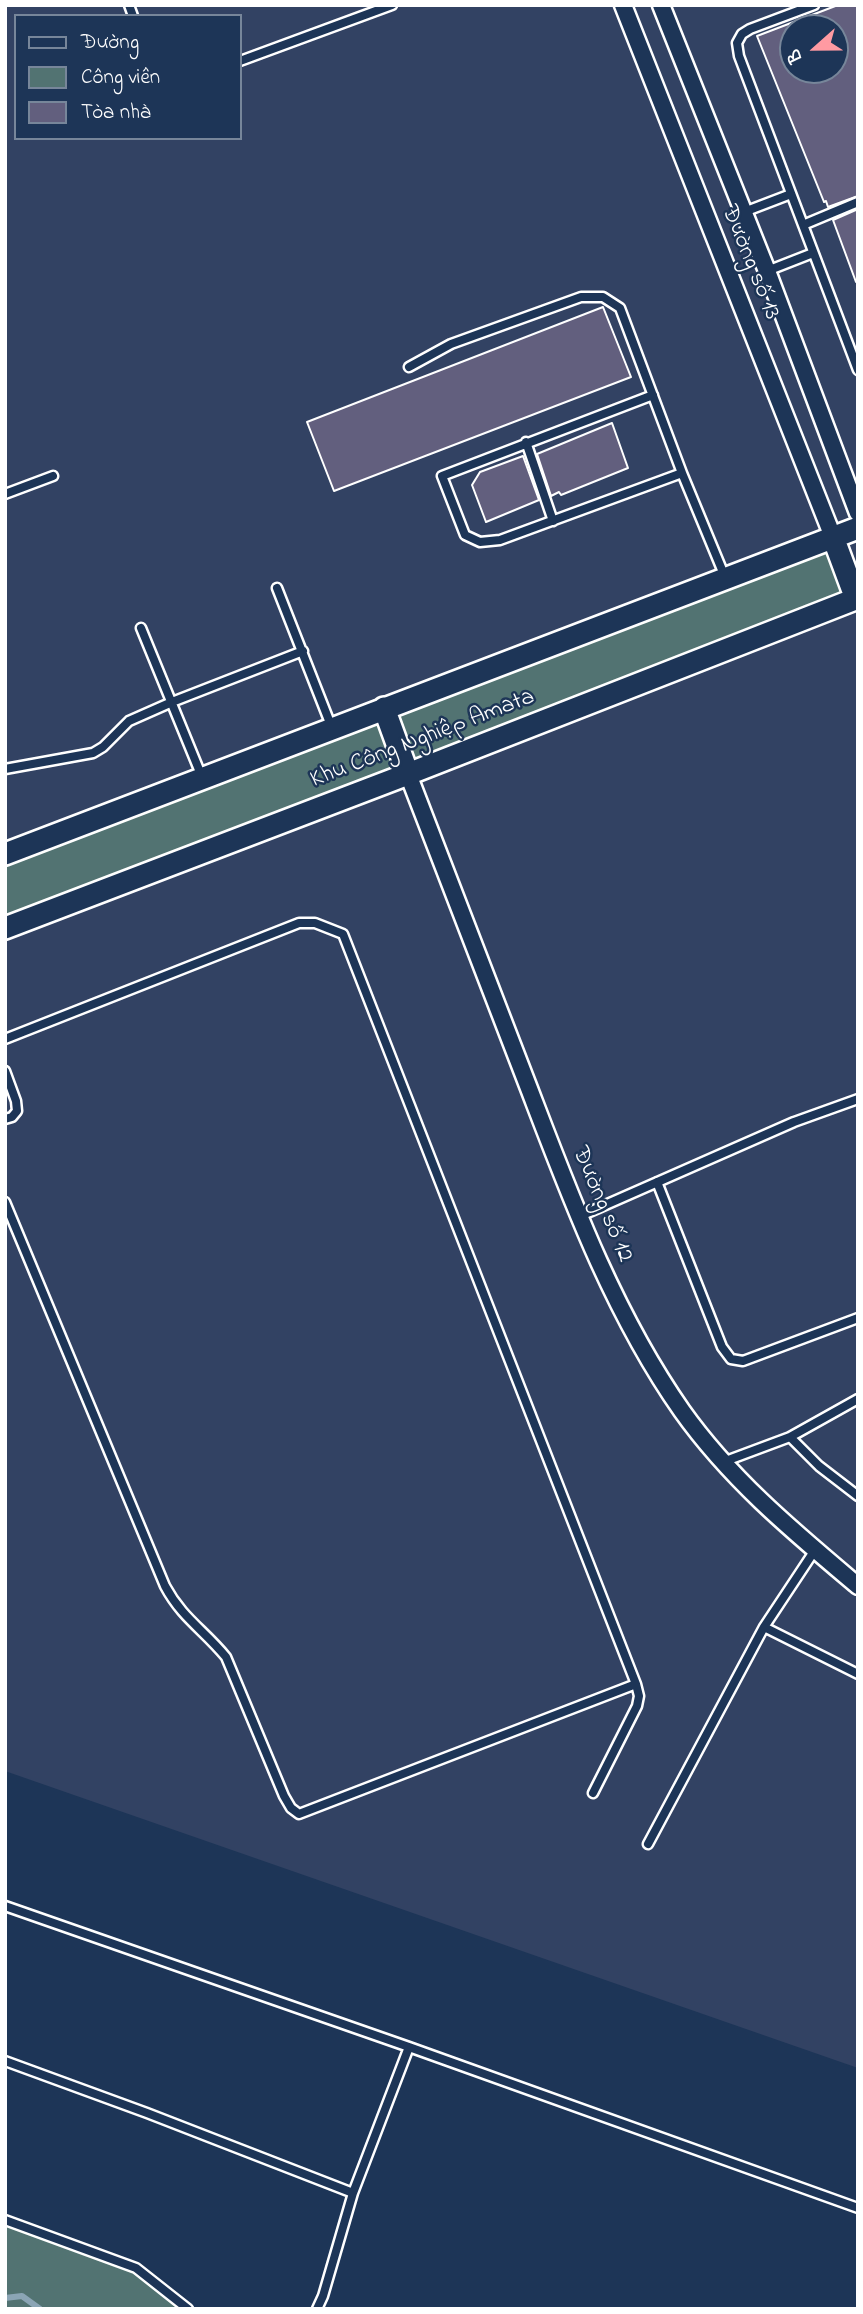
<!DOCTYPE html>
<html>
<head>
<meta charset="utf-8">
<style>
  body { margin:0 }
  #map { position:relative; width:863px; height:2314px; overflow:hidden; background:#1d3557; font-family:"Indie Flower",sans-serif }
  canvas { display:block }
  .frame { position:absolute; inset:0; border:7px solid #fff; pointer-events:none }
  .legend { position:absolute; left:14px; top:14px; width:228px; height:126px; box-sizing:border-box; background:#1d3557; border:2px solid #77869a; margin:0; padding:9px 12px; list-style:none; font-size:21px; color:#fff }
  .legend li { display:flex; align-items:center; gap:14px; height:35px }
  .legend b { width:35px; border:2px solid #77869a }
  .north { position:absolute; left:779px; top:14px; width:70px; height:70px; box-sizing:border-box; background:#1d3557; border:2px solid #77869a; border-radius:50%; rotate:249deg; font-size:19px; font-weight:700; line-height:28px; text-align:center; color:#fff }
  .north::after { content:''; display:block; margin:auto; width:24px; height:32px; background:#ff9aa2; clip-path:polygon(50% 0,100% 100%,50% 72%,0 100%) }
</style>
</head>
<body>
<div id="map">
<canvas width="863" height="2314"></canvas>
<div class="frame"></div>
<ul class="legend">
<li><b style="height:9px;background:#1d3557"></b>Đường</li>
<li><b style="height:19px;background:#527372"></b>Công viên</li>
<li><b style="height:19px;background:#625f7e"></b>Tòa nhà</li>
</ul>
<div class="north">B</div>
</div>
<script>
const ctx = document.querySelector('canvas').getContext('2d');
ctx.lineJoin = 'round';
function fillPath(path, color) { ctx.fillStyle = color; ctx.fill(path, 'evenodd'); }
function strokePath(path, color, width, dash) { ctx.strokeStyle = color; ctx.lineWidth = width; ctx.lineCap = dash ? 'butt' : 'round'; ctx.setLineDash(dash || []); ctx.stroke(path); }
function label(font, color, halo, rows, align = 'center') {
  ctx.font = font + ' "Indie Flower",sans-serif'; ctx.lineWidth = 5; ctx.setLineDash([]); ctx.textBaseline = 'middle'; ctx.strokeStyle = halo; ctx.fillStyle = color; for (const [text, x, y, turn = 0] of rows) {
    ctx.save(); ctx.translate(x, y); ctx.rotate((+turn || 0) * Math.PI / 180); ctx.textAlign = isNaN(turn) ? turn : align; if (halo) ctx.strokeText(text, 0, 0); ctx.fillText(text, 0, 0); ctx.restore();
  }
}
fillPath(new Path2D(`
  M5,5H858V2068L5,1771ZM16,16H240V138H16ZM793,28H835V70H793Z`), '#324263');
fillPath(new Path2D(`
  M830,550L846,591L410,761L393,716Z
  M382,721L399,766L5,916V866Z
  M5,2225L135,2271L182,2309H5Z`), '#527372');
strokePath(new Path2D(`
  M5,2298L22,2296L40,2309`), '#8ba5b5', 6);
const building = new Path2D(`
  M838,5H858V196L828,207L826,201L824,202L757,36ZM793,28H835V70H793Z
  M858,209V282H856L833,220Z
  M603,307L631,377L334,491L307,422Z
  M612,423L628,468L561,495L559,492L551,496L537,454Z
  M523,456L539,500L486,522L472,485L480,472Z`);
fillPath(building, '#625f7e');
strokePath(building, '#fff', 2);
const service = new Path2D(`
  M129,5L133,16
  M814,5L750,29L742,34L737,43L739,56L858,370
  M240,61L392,5
  M744,212L791,194
  M803,225L858,202
  M767,271L813,253
  M409,367L451,344L581,297H603L620,308L682,473
  M653,395L442,476L465,535L480,542L500,540L682,473L725,577
  M526,442L553,521
  M5,494L53,476
  M277,588L332,728
  M141,628L202,777
  M5,769L93,753L103,747L129,721L172,702L303,651
  M5,1039L299,923H315L343,934L636,1684L299,1814L291,1808L284,1796L226,1657C204,1630 182,1618 165,1586L5,1202
  M5,1071L16,1101L17,1111L12,1117L5,1119
  M657,1182L722,1347L731,1359L743,1361L858,1318
  M578,1217L794,1122L858,1099
  M790,1437L858,1399
  M723,1462L790,1437L819,1466L858,1496
  M764,1627L858,1674
  M593,1793L637,1706L639,1696L636,1684
  M648,1844L764,1627L815,1550
  M5,1906L409,2047L858,2208
  M5,2061L147,2113L353,2193
  M5,2220L136,2268L188,2309
  M317,2309L323,2296L353,2193L409,2047`);
const minor = new Path2D(`
  M623,5L833,537
  M661,5L767,271L858,513
  M408,774C449,880 489,985 530,1091C572,1201 614,1314 682,1411C731,1480 794,1532 858,1586`);
const tertiary = new Path2D(`
  M833,537L856,599
  M384,708L408,774
  M5,854L858,528
  M5,928L408,774L858,598`);
strokePath(service, '#fff', 13);
strokePath(minor, '#fff', 21);
strokePath(tertiary, '#fff', 26);
strokePath(service, '#1d3557', 8);
strokePath(minor, '#1d3557', 16);
strokePath(tertiary, '#1d3557', 21);
label('24px', '#fff', '#1d3557', [
  ["Đường số 13",749,263,68],
  ["Khu Công Nghiệp Amata",423,740,-21],
  ["Đường số 12",601,1205,67]
]);
</script>
</body>
</html>
